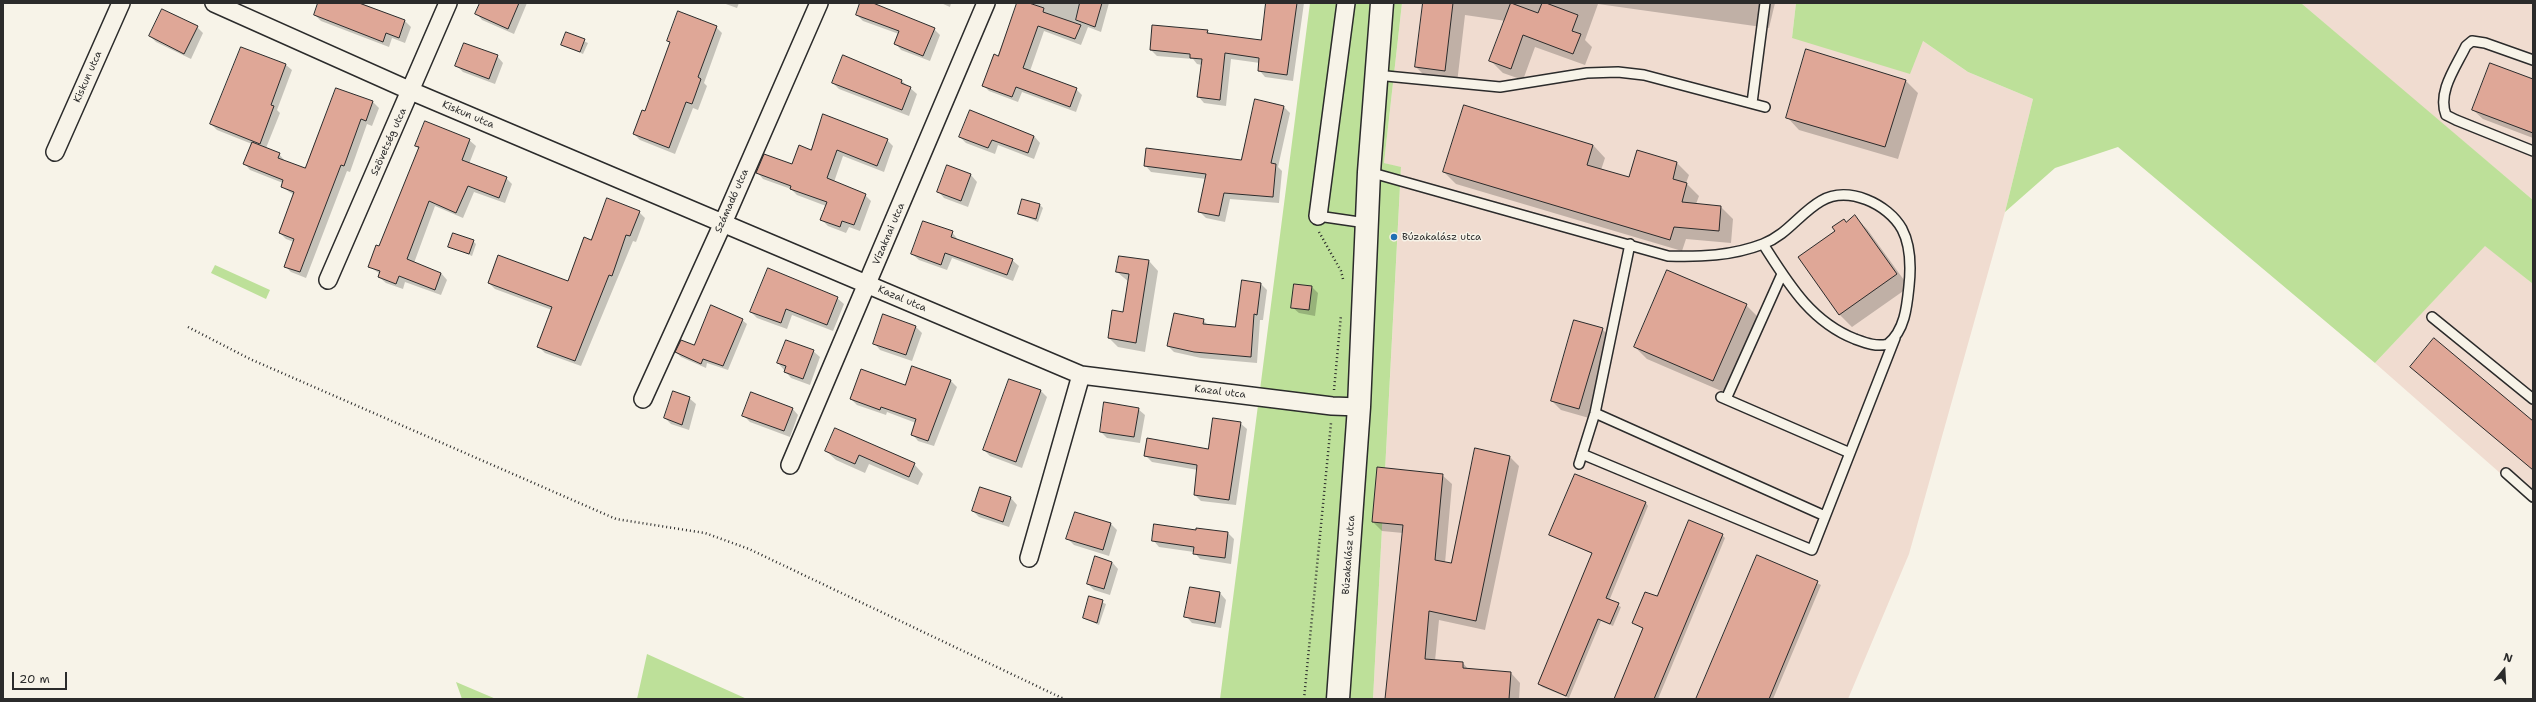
<!DOCTYPE html>
<html>
<head>
<meta charset="utf-8">
<style>
  body { margin:0 }
  #map { position:relative; width:2536px; height:702px; overflow:hidden; background:#f7f3e8; font-family:"Shantell Sans",sans-serif }
  canvas { display:block }
  .frame { position:absolute; inset:0; border:4px solid #2b2b2b; pointer-events:none }
  .north { position:absolute; left:2484px; top:650px; width:40px; height:40px; -webkit-text-stroke:3px #f7f3e8; paint-order:stroke; rotate:18deg; font-size:11px; font-weight:700; line-height:16px; text-align:center; color:#2b2b2b }
  .north::after { content:''; display:block; margin:auto; width:14px; height:18px; background:#2b2b2b; clip-path:polygon(50% 0,100% 100%,50% 72%,0 100%) }
  .scale { position:absolute; left:12px; top:672px; width:55px; height:18px; box-sizing:border-box; border:2px solid #2b2b2b; border-top:0; padding-left:5px; font-size:12px; line-height:14px; white-space:nowrap; color:#2b2b2b; -webkit-text-stroke:3px #f7f3e8; paint-order:stroke }
</style>
</head>
<body>
<div id="map">
<canvas width="2536" height="702"></canvas>
<div class="frame"></div>
<div class="north">N</div>
<div class="scale">20 m</div>
</div>
<script>
const ctx = document.querySelector('canvas').getContext('2d');
ctx.lineJoin = 'round';
function fillPath(path, color) { ctx.fillStyle = color; ctx.fill(path, 'evenodd'); }
function strokePath(path, color, width, dash) { ctx.strokeStyle = color; ctx.lineWidth = width; ctx.lineCap = dash ? 'butt' : 'round'; ctx.setLineDash(dash || []); ctx.stroke(path); }
function label(font, color, halo, rows, align = 'center') {
  ctx.font = font + ' "Shantell Sans",sans-serif'; ctx.lineWidth = 3; ctx.setLineDash([]); ctx.textBaseline = 'middle'; ctx.strokeStyle = halo; ctx.fillStyle = color; for (const [text, x, y, turn = 0] of rows) {
    ctx.save(); ctx.translate(x, y); ctx.rotate((+turn || 0) * Math.PI / 180); ctx.textAlign = isNaN(turn) ? turn : align; if (halo) ctx.strokeText(text, 0, 0); ctx.fillText(text, 0, 0); ctx.restore();
  }
}
fillPath(new Path2D(`
  M1402,3H1796L1792,38L1923,41L1968,72L2033,99L2005,212L1909,554L1848,699H1373L1401,168L1384,163Z
  M2301,3H2533V200L2407,94Z
  M2485,245L2533,284V502L2375,363Z`), '#f0dcd0');
fillPath(new Path2D(`
  M1310,3H1402L1384,163L1401,167L1373,699H1220Z
  M1796,3H2301L2533,200V284L2485,246L2375,363L2118,147L2055,168L2005,212L2033,99L1968,72L1923,41L1910,74L1792,38Z
  M215,265L270,290L266,299L211,273Z
  M647,654L747,699H637Z
  M456,682L496,699H462Z`), '#bde099');
fillPath(new Path2D(`
  M319,3H361L405,21L411,27L405,43L392,38L389,47L321,21L315,15Z
  M481,3H527L514,34L482,20L477,14Z
  M723,3H739L737,8Z
  M861,3H869L934,29L940,35L930,61L901,50L895,43L899,34L863,21L857,15Z
  M941,3H951L950,7Z
  M1018,3H1109L1101,32L1088,27L1081,45L1044,31L1030,71L1076,89L1082,95L1076,112L1022,92L1018,102L989,91L983,85L999,57Z
  M1250,3H1304L1293,81L1265,77L1259,70L1260,63L1231,59L1226,106L1204,103L1198,96L1202,65L1197,64L1193,59L1157,56L1151,50L1207,31L1210,34L1262,41L1267,4Z
  M1424,3H1775L1769,28L1598,4L1585,40L1592,47L1585,65L1535,47L1523,80L1503,73L1491,61L1506,21L1465,15L1457,83L1428,79L1416,67Z
  M197,27L203,33L191,59L156,42L150,36Z
  M716,27L722,33L704,83L707,86L698,110L693,108L675,154L640,140L634,134L645,112L670,43L668,40Z
  M567,34L588,43L583,54L563,45Z
  M242,48L286,65L292,70L277,110L280,113L266,148L279,154L285,161L306,169L373,102L379,108L372,126L367,124L350,172L347,171L306,278L291,272L285,266L294,242L286,239L280,233L294,195L282,187L283,183L250,170L244,163L252,144L217,130L211,124Z
  M497,56L503,63L495,84L463,72L457,66Z
  M1905,80L1918,93L1898,159L1799,130L1787,117Z
  M2533,80V138L2483,119L2473,110Z
  M902,81L917,94L909,116L839,89L833,83Z
  M1284,107L1290,113L1278,167L1282,171L1279,203L1230,199L1225,222L1206,218L1200,212L1206,179L1151,172L1145,165L1242,161Z
  M970,111L1034,136L1040,143L1034,159L998,145L995,154L966,143L960,137Z
  M469,140L476,146L469,164L506,178L512,184L505,203L474,192L463,218L435,206L414,263L441,273L447,280L441,295L405,282L403,289L386,283L379,277L380,274L369,266L380,248L419,149L416,146Z
  M887,140L893,146L884,172L843,156L834,182L865,195L871,201L860,231L849,227L846,233L828,226L821,219L826,206L797,195L791,189L763,179L757,172L792,165L811,151Z
  M1593,145L1605,158L1601,170L1630,179L1677,163L1689,175L1686,183L1699,196L1696,204L1721,207L1733,219L1731,243L1686,239L1682,251L1456,184L1444,172Z
  M947,167L971,175L977,182L968,207L944,198L938,191Z
  M1040,205L1043,208L1038,222L1019,214Z
  M639,212L645,218L636,242L633,241L581,366L545,353L538,346L552,310L495,289L489,283L568,282L591,241Z
  M1855,217L1867,229L1909,287L1852,327L1840,315L1799,257Z
  M952,232L958,240L1012,260L1019,266L1013,281L952,258L947,270L919,260L912,254Z
  M473,241L476,244L472,256L449,246Z
  M1119,257L1149,261L1158,271L1145,352L1118,347L1109,338L1123,313L1129,282L1117,272Z
  M1242,282L1261,284L1267,290L1263,320H1260L1257,363L1201,358L1174,352L1168,346L1203,320L1209,326L1236,328Z
  M1312,287L1318,293L1315,316L1299,313L1292,307Z
  M837,298L844,304L833,331L792,315L787,329L757,318L751,312Z
  M1746,305L1758,317L1726,393L1647,359L1635,347Z
  M742,320L747,324L728,370L707,363L706,368L681,357L676,352L694,347Z
  M916,327L922,333L912,361L880,350L874,343Z
  M1602,329L1612,339L1589,418L1561,410L1552,401Z
  M813,351L820,357L810,385L791,378L778,363Z
  M912,367L951,381L957,387L934,446L918,441L912,434L916,423L887,412L886,415L857,405L851,399L906,386Z
  M1010,380L1041,391L1047,397L1022,468L990,456L984,450Z
  M689,398L696,404L689,430L671,424L665,418Z
  M792,408L798,415L790,437L750,422L744,416Z
  M1138,409L1145,415L1140,443L1107,438L1101,432Z
  M1240,423L1247,429L1236,505L1201,501L1195,495L1198,470L1152,462L1145,455L1209,450Z
  M835,430L914,464L923,474L918,485L869,464L865,473L836,460L826,451Z
  M1509,456L1519,466L1485,630L1439,620L1435,661L1463,663L1468,669L1511,673L1520,683L1519,699H1387L1403,533L1382,531L1373,522L1442,475L1452,484L1445,563L1452,564Z
  M981,488L1011,498L1017,505L1009,527L979,517L973,511Z
  M1646,503L1648,506L1609,601L1621,607L1613,626L1601,621L1569,698L1542,687L1539,684L1593,554L1550,535Z
  M1111,524L1117,530L1109,556L1074,545L1068,539Z
  M1197,532L1228,533L1234,539L1231,564L1200,559L1194,552L1159,547L1153,540Z
  M1722,535L1725,538L1658,699H1615L1644,629L1633,623Z
  M1757,557L1821,585L1773,699H1697Z
  M1112,562L1118,569L1110,595L1094,590L1088,584Z
  M1220,593L1226,600L1221,628L1192,623L1186,616Z
  M1090,597L1106,604L1099,625L1084,618Z`), '#0003');
const building = new Path2D(`
  M318,3H359L405,20L399,38L386,33L383,42L314,15Z
  M480,3H519L508,29L475,14Z
  M860,3H873L935,28L923,56L894,44L899,31L856,15Z
  M1017,3H1029L1044,8L1043,12L1081,25L1075,39L1038,26L1023,68L1077,88L1070,107L1016,87L1012,97L982,86L994,54L998,56Z
  M1080,3H1102L1095,27L1076,20Z
  M1266,3H1297L1287,75L1258,71L1259,58L1225,53L1220,100L1197,97L1202,59L1190,58V54L1150,50L1152,25L1208,30L1207,33L1261,40Z
  M1423,3H1453L1445,71L1415,67Z
  M1511,3L1538,13L1542,3H1546L1578,15L1572,31L1581,34L1573,54L1523,35L1511,69L1489,61Z
  M162,9L198,26L184,54L149,36Z
  M678,11L717,26L698,77L701,79L692,104L686,102L669,148L633,134L642,110L645,111L670,42L667,41Z
  M566,32L585,39L580,52L561,45Z
  M464,43L498,55L489,79L455,66Z
  M241,47L286,64L271,105L274,106L260,144L210,124Z
  M1806,49L1906,80L1885,147L1786,118Z
  M843,55L902,80L901,83L911,87L902,110L832,83Z
  M2490,63L2533,79V133L2472,110Z
  M336,88L373,101L366,121L361,119L344,166L341,165L300,272L284,267L294,239L279,233L294,192L281,187L283,180L243,164L252,142L280,153L278,158L305,168Z
  M1255,99L1284,106L1271,163L1276,164L1273,197L1224,193L1219,216L1198,212L1206,174L1144,166L1146,148L1241,160Z
  M1464,105L1593,145L1587,165L1629,177L1637,150L1677,162L1673,179L1687,183L1682,202L1721,206L1719,231L1674,227L1670,240L1443,172Z
  M970,110L1034,136L1028,153L992,140L988,148L959,137Z
  M823,114L888,139L877,166L837,150L827,178L866,194L854,225L842,221L840,227L820,220L827,202L790,189L791,186L756,173L764,154L792,164L799,145L811,150Z
  M425,121L470,139L462,160L507,177L499,198L468,186L456,213L429,201L407,259L441,273L435,290L399,276L396,284L378,277L380,271L368,267L376,245L379,246L419,147L415,146Z
  M947,165L971,174L961,201L937,192Z
  M607,198L640,211L630,236L626,235L612,276L609,275L575,361L537,347L552,307L488,283L498,255L568,281L584,237L591,240Z
  M1022,199L1040,204L1036,219L1018,214Z
  M1855,215L1897,274L1839,315L1798,257L1835,231L1832,227L1844,219L1846,222Z
  M923,221L953,231L951,237L1013,259L1007,275L945,253L941,265L911,254Z
  M453,233L474,240L469,254L448,247Z
  M1119,256L1149,260L1136,343L1108,338L1112,310L1123,312L1129,274L1116,272Z
  M768,268L838,297L827,325L786,309L781,323L750,312Z
  M1667,270L1747,304L1713,381L1634,347Z
  M1242,280L1261,283L1257,315L1254,314L1251,357L1194,352L1167,346L1174,313L1204,319L1203,324L1235,327Z
  M1294,284L1312,286L1309,310L1291,308Z
  M711,305L743,319L723,366L703,359L701,364L675,352L681,340L694,345Z
  M883,314L916,326L906,355L873,344Z
  M1574,320L1603,328L1579,409L1551,401Z
  M2434,338L2533,421V470L2410,367Z
  M786,340L814,350L803,379L784,372L786,366L777,363Z
  M912,366L951,380L928,441L911,435L916,419L881,407L880,410L850,399L861,369L905,385Z
  M1009,379L1041,390L1016,462L983,450Z
  M673,391L690,397L682,425L664,418Z
  M751,392L793,408L784,431L742,416Z
  M1104,402L1139,408L1134,437L1100,432Z
  M1213,418L1241,422L1229,500L1194,495L1197,465L1144,456L1147,438L1208,449Z
  M835,428L915,463L909,477L859,455L855,464L825,451Z
  M1475,448L1510,456L1476,621L1429,611L1425,659L1463,662V668L1511,672L1509,699H1385L1403,525L1372,522L1377,467L1443,474L1435,560L1451,563Z
  M1575,474L1646,502L1606,598L1619,603L1610,624L1598,619L1566,696L1538,684L1592,553L1549,535Z
  M980,487L1011,497L1003,522L972,511Z
  M1075,512L1111,523L1103,550L1066,539Z
  M1689,520L1723,534L1654,699H1614L1643,628L1632,623L1645,592L1657,596Z
  M1154,524L1196,530V528L1228,532L1225,558L1193,554L1194,547L1152,541Z
  M1757,555L1818,581L1769,699H1696Z
  M1095,556L1112,562L1104,589L1087,584Z
  M1190,587L1220,592L1215,623L1184,617Z
  M1089,596L1103,600L1097,623L1083,618Z`);
fillPath(building, '#dfa797');
strokePath(building, '#2b2b2b', 1);
const service = new Path2D(`
  M2533,60L2485,43L2472,41L2466,46C2456,67 2437,92 2446,115L2456,120L2533,151
  M1376,75L1500,87L1587,73L1618,72L1644,75L1765,107
  M1752,103L1765,3
  M1369,172L1668,256C1700,257 1732,256 1763,244C1787,235 1800,213 1821,201C1848,185 1888,204 1902,229C1911,246 1911,267 1909,286C1907,306 1905,330 1888,344C1876,347 1866,343 1855,339C1810,321 1788,283 1763,244
  M1318,216L1366,223
  M2432,317L2533,399
  M1721,397L1850,453
  M1726,399L1782,274
  M1595,413L1825,516
  M1582,454L1812,550L1895,338
  M1579,464L1595,413L1630,244
  M2506,473L2533,497`);
const minor = new Path2D(`
  M214,3L411,91L1081,375L1332,406L1359,407
  M55,152L121,3
  M1318,216L1346,3
  M328,280L448,3
  M643,399L723,223L819,3
  M790,465L986,3
  M1029,558L1081,375`);
const tertiary = new Path2D(`
  M1338,699L1359,407L1369,172L1382,3`);
strokePath(service, '#2b2b2b', 12);
strokePath(minor, '#2b2b2b', 20);
strokePath(tertiary, '#2b2b2b', 25);
strokePath(new Path2D(`
  M1319,232L1341,271L1343,279
  M188,327L250,359L616,519L705,533L749,549L1064,699
  M1334,390L1341,315
  M1304,699L1331,423`), '#2b2b2b', 2.5, [1, 3]);
strokePath(service, '#f7f3e8', 9);
strokePath(minor, '#f7f3e8', 17);
strokePath(tertiary, '#f7f3e8', 22);
for (const [x, y, r, color] of [
  [1394,237,4,"#1f6fb2"]
]) { const dot = new Path2D(); dot.arc(x, y, r, 0, 2 * Math.PI); ctx.fillStyle = color; ctx.fill(dot); strokePath(dot, '#f7f3e8', 1.5); }
label('10px', '#2b2b2b', '#f7f3e8', [
  ["Kiskun utca",88,77,-66],
  ["Kiskun utca",468,115,23],
  ["Szövetség utca",389,142,-66],
  ["Számadó utca",732,201,-66],
  ["Vízaknai utca",889,234,-67],
  ["Kazal utca",902,299,23],
  ["Kazal utca",1220,392,7],
  ["Búzakalász utca",1349,555,-86]
]);
label('10px', '#2b2b2b', '#f7f3e8', [
  ["Búzakalász utca",1402,237]
], 'left');
</script>
</body>
</html>
